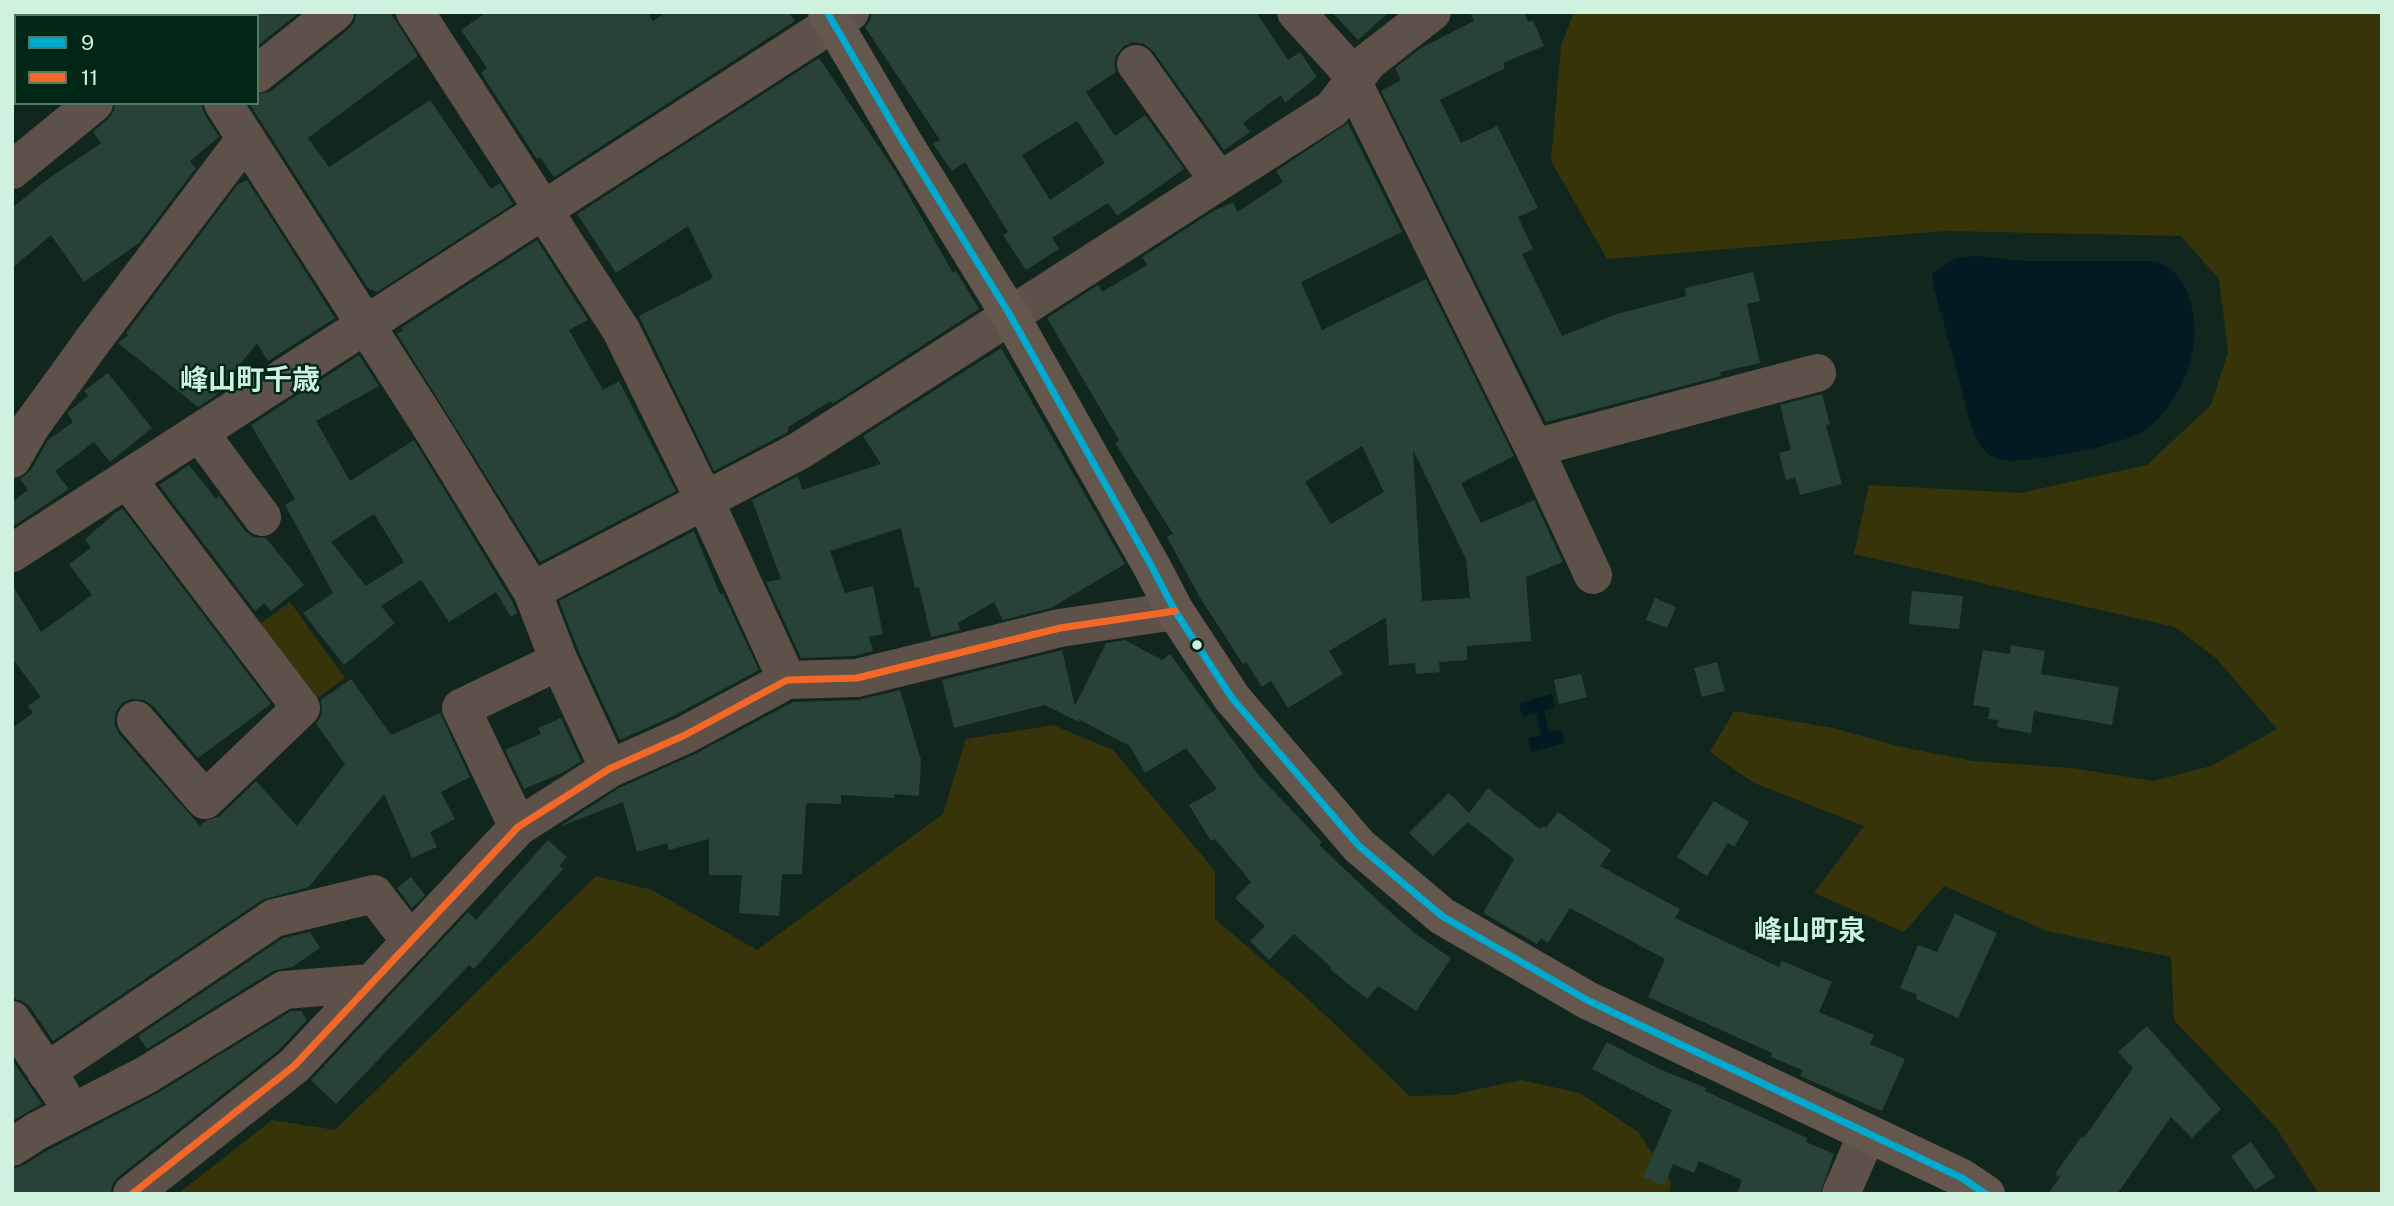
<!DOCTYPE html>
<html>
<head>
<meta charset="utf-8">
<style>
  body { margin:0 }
  #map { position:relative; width:2394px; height:1206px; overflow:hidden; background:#11271e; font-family:"Public Sans",sans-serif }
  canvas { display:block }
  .frame { position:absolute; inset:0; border:14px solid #cef2dd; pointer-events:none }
  .legend { position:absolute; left:14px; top:14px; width:245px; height:91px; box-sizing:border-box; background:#002616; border:2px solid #527866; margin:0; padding:9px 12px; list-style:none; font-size:21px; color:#cef2dd }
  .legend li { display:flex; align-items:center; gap:14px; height:35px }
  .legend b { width:35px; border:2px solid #527866 }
</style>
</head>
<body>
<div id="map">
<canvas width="2394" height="1206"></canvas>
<div class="frame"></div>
<ul class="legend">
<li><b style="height:9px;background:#00a9ce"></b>9</li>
<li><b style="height:9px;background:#f36827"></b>11</li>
</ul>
</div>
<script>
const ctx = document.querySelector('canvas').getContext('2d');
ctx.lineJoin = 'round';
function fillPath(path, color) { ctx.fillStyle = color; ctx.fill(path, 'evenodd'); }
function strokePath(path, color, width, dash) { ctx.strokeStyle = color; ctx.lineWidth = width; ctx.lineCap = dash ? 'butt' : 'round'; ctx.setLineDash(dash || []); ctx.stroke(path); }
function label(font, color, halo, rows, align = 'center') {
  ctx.font = font + ' "Public Sans","Noto Sans JP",sans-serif'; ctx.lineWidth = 5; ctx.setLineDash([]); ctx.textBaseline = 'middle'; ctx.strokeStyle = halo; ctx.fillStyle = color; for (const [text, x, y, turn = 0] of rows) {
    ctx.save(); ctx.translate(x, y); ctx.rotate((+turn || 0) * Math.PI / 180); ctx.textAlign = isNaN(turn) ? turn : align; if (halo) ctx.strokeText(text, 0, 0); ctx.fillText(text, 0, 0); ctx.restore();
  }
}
fillPath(new Path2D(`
  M1574,12H2382V1194H2319L2275,1126L2174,1020L2171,957L2047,931L1944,886L1904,932L1814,893L1864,826L1754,783L1710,752L1734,711L1833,728L1897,746L1973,761L2072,768L2153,781L2211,766L2277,729L2217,659L2175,627L1854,554L1869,485L2020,493L2147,465L2211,405L2228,352L2219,279L2181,236L1945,231L1607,259L1551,161L1561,46Z
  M290,602L345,678L312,702L257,626Z
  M1053,725L1113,750L1215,871V919L1306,997L1410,1096L1452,1095L1521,1080L1580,1093L1638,1132L1671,1181L1669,1194H178L272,1120L335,1130L596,876L652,890L757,950L943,814L966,739Z`), '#37340a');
fillPath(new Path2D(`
  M1976,256L2025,261H2152C2168,264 2176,272 2184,286C2209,332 2187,398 2147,429C2131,442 2062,456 2040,458C2022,460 1998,466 1984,450C1970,434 1967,407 1961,386C1952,354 1943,321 1934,288L1932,273L1956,258Z
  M1552,694L1555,708L1544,711L1549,732L1561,730L1565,743L1531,752L1528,738L1541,735L1536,714L1522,716L1519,703Z`), '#021b23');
fillPath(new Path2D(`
  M257,12H300L257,46Z
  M356,12H390L418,56L308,138L329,167L430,100L491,189L500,183L513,204L377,292L368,288L249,103H257V95L271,91L349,29L355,21Z
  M487,12H647L653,21L667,12H789L795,21L554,177L540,157L537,159L481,73L487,68L461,30Z
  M872,12H1256L1288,60L1300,52L1317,77L1285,103L1281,95L1243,123L1250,132L1224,150L1153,51L1144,44L1133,42L1124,46L1116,56L1114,65L1116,72L1086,92L1115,136L1145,115L1184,169L1117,216L1108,203L1052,238L1059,249L1026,270L1003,235L1008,232L965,162L952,171L933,144L940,140L865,27L870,21ZM1077,121L1105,163L1050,200L1022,155Z
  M1332,12H1389L1358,40Z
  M1470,12H1524L1528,22L1533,20L1544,46L1503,63L1505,68L1440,100L1461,143L1497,126L1538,208L1518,217L1533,249L1522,254L1562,336L1617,314L1686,296L1685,288L1753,272L1760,301L1747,304L1760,363L1720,372L1721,376L1546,422L1381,91L1401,80L1395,68L1421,48L1474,21Z
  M819,58L897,174L953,273L956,271L979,309L832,404L831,401L788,427V432L714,471L639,316L713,278L688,226L616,273L577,214Z
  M115,103H201L205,115L219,137L190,161L196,168L139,243L84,282L51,235L12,268V208L48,179L101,143L93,132L108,119L114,111Z
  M1348,123L1402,232L1301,282L1322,330L1426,279L1514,456L1461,483L1481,523L1534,500L1563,562L1526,577L1531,641L1467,646V660L1439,662L1440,672L1416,674L1415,663L1389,665L1386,617L1329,651L1343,674L1288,708L1271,681L1262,687L1246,662L1243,664L1199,596L1167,537L1173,534L1115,443L1119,440L1047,318L1098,285L1102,292L1147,265L1142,257L1215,210L1233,202L1237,212L1283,182L1276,171ZM1362,446L1384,492L1331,524L1305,482ZM1413,450L1466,559L1470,598L1422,601Z
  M247,180L335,318L268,361L257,343L215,396L198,407L118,343L128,335L126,333L238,184Z
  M537,240L588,320L569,330L603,390L619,381L676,491L540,562L397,334L403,330L401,328Z
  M1001,348L1125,564L1051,608L1003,620L994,602L958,623L960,630L931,637L919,587L915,588L901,528L830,551L845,593L873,586L883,634L869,637L873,651L854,656L801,658L766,582L781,579L752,500L798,476L802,490L881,464L863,436Z
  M359,355L379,386L316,421L350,481L414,440L512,601L517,613L511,617L496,592L449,622L421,580L381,606L395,623L344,665L303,613L333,593L285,505L295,499L251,425ZM374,514L404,562L366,586L331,542Z
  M108,373L152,428L110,462L94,442L55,471L69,489L12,527V502L28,490L20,479L31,470L48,440L73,422L67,413L88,396L84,391Z
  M1822,394L1830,424L1826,425L1842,484L1800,495L1795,477L1786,480L1779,453L1791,450L1780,405Z
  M189,465L216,499L219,496L245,531L254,537L266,538L304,585L271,611L264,603L255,611L159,485Z
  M123,509L271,704L198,758L153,706L144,700L131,699L122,703L116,712L114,723L119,734L200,826L205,821L220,816L256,781L297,826L345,764L316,724L322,714L321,700L351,679L391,735L440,713L470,777L441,792L455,819L430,832L437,847L412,858L384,794L309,887L262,900L53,1041L30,1007L22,1001L12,998V728L33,713L28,706L41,697L12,658V584L41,632L92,595L69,564L91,548L85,539L115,513Z
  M694,531L720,594L723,593L759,670L675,715L620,740L579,652L559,601Z
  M1912,591L1963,596L1959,629L1909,624Z
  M1655,598L1676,607L1667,628L1646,620Z
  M1125,640L1162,660L1170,654L1260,777L1322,842L1319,845L1388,910L1417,935L1451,958L1416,1011L1378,986L1367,999L1330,969L1332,968L1294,934L1269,960L1250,941L1265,926L1235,898L1251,882L1215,839L1211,841L1189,805L1217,789L1186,748L1145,773L1130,746L1078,719L1079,722L1045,705L954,728L942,680L1062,650L1075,706L1106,643Z
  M2011,645L2045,651L2041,674L2119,687L2112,725L2034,711L2031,733L1997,727L1998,720L1988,719L1990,708L1973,705L1983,650L2010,654Z
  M1717,662L1725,691L1702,697L1694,668Z
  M1581,674L1587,697L1559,704L1554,680Z
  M900,690L921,760L919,796L894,794V798L841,795V804L808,803L806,805L802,874H782L779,916L739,913L742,875H709V839L669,850L667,843L637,852L623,802L559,827L619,788L695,754L793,702L858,700Z
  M561,718L581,761L562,773L524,789L505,750L541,734L538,728Z
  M1488,788L1540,829L1542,826L1546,828L1558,812L1611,850L1600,866L1680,909L1675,918L1779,967L1782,961L1832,982L1819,1012L1874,1035L1870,1044L1905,1059L1882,1111L1800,1076L1802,1070L1771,1057L1772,1053L1648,997L1665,959L1570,908L1548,943L1541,938L1537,944L1483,913L1514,859L1468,822L1433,856L1409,833L1449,793L1469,813Z
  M1714,801L1749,822L1734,847L1728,843L1707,876L1677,857Z
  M548,840L567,857L559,866L563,869L474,969L469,965L336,1104L311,1080L468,912L476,920Z
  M411,877L425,895L412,908L397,888Z
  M1955,914L1997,933L1958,1018L1916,999L1917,995L1900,988L1918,945L1937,952Z
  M310,932L320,948L292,967L273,971L147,1049L138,1036L283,938Z
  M291,1011H301L307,1020L279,1050L118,1177L112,1185L111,1194H12V1169L24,1165L48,1150L156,1094Z
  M2147,1026L2221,1109L2192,1138L2171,1117L2117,1194H2048L2060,1177L2055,1174L2082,1136L2084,1138L2133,1068L2118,1052Z
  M1607,1042L1657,1068L1706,1088L1705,1091L1807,1138L1806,1142L1834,1154L1820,1194H1737L1742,1180L1699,1161L1694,1173L1673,1164L1664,1186L1643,1177L1672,1110L1592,1069Z
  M12,1060L42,1104L12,1121Z
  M2251,1142L2275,1177L2255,1190L2231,1156Z`), '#284237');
strokePath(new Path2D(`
  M153,12L156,16
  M415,12L621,330L705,501L787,680
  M1296,12L1356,78
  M1136,64L1219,181
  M257,74L335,12
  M1353,83L1534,448L1593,575
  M223,103L428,422L532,591L559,661L609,769
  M12,170L94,103
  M199,432L262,517
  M1534,448L1817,373
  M12,459L31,426L94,339L246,138
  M127,479L301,708L205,800L136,720
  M12,553L850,12
  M532,591L799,451L1332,109L1369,61L1432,12
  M518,827L461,708L559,661
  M12,1020L61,1093
  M46,1072L274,918L374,894L411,942
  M12,1147L37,1131L146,1075L284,990L371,983
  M132,1194L294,1066L518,827L609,769L685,735L787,680L857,678L1060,628L1175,611
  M1841,1194L1867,1134`), '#5d514a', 38);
strokePath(new Path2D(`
  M827,12L905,145L1010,315L1152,567L1175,611L1232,698L1359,846L1442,916L1587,1000L1962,1178L1986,1194`), '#63574e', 38);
strokePath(new Path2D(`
  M827,12L905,145L1010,315L1152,567L1175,611L1232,698L1359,846L1442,916L1587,1000L1962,1178L1986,1194`), '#00a9ce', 7);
strokePath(new Path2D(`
  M132,1194L294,1066L518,827L609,769L685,735L787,680L857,678L1060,628L1175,611`), '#f36827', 7);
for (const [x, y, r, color] of [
  [1197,645,6,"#cef2dd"]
]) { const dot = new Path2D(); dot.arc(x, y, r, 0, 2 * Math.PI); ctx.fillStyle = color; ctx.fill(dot); strokePath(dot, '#002616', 2.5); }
label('bold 28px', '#cef2dd', '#002616', [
  ["峰山町千歳",250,380],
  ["峰山町泉",1810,931]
]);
</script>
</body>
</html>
